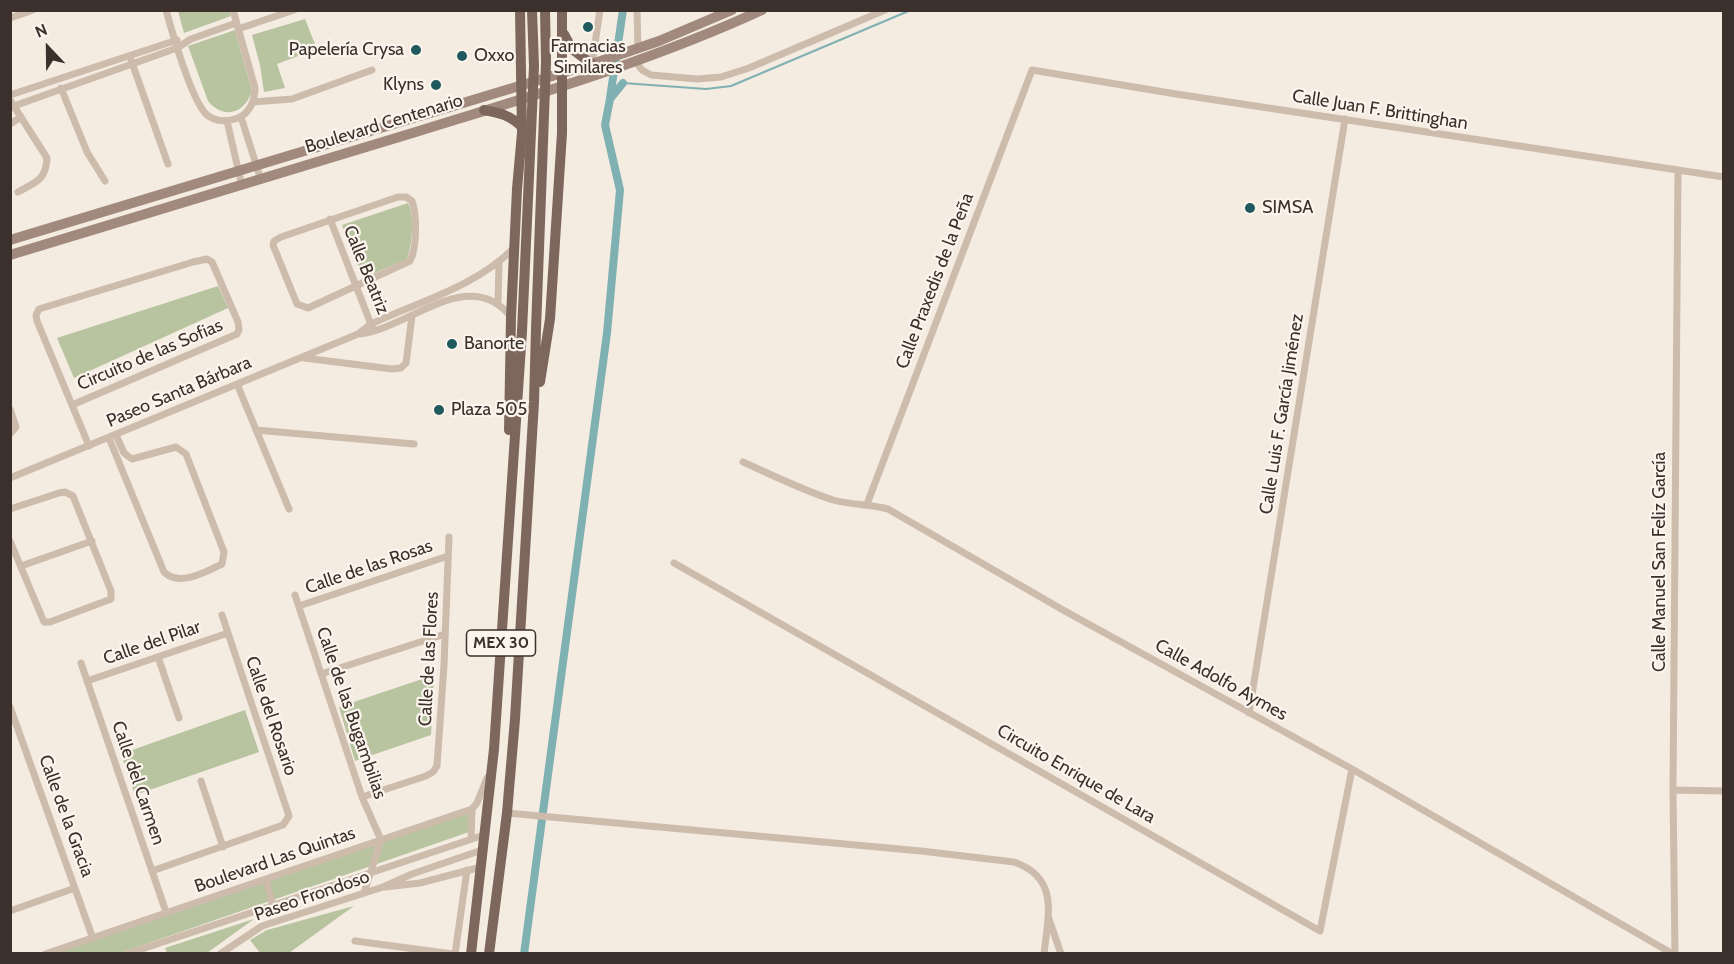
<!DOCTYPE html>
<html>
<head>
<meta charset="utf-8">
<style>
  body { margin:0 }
  #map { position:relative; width:1734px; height:964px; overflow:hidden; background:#f4ebe1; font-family:Cabin,sans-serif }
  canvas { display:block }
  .frame { position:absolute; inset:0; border:12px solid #3b302b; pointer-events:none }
  .north { position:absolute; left:18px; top:18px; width:60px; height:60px; -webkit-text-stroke:4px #fbf5ee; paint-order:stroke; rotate:338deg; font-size:16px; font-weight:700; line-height:24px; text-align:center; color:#3b302b }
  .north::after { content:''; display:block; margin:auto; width:21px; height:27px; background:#3b302b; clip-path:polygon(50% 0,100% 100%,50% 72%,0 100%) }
</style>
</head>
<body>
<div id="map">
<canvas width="1734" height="964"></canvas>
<div class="frame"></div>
<div class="north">N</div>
</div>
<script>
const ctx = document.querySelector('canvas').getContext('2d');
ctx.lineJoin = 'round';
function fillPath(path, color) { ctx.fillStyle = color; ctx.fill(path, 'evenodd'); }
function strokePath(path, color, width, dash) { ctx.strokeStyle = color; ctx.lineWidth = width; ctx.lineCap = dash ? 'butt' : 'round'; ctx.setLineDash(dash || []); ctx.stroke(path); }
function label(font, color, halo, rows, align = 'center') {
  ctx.font = font + ' Cabin,sans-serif'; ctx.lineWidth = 4.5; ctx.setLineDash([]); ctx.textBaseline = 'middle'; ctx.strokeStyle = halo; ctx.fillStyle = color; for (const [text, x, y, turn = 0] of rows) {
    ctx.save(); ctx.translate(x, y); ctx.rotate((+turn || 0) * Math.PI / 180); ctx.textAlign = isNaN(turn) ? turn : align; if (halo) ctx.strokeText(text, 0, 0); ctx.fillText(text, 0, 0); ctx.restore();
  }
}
fillPath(new Path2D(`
  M178,11H229L231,16L184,33Z
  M305,19L317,49L277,64L285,88L264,92L260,65L252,35Z
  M235,30L252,91C244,115 223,119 208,101L188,46Z
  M408,203C415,215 412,247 407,259L363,278L342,225Z
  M218,286L228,308L74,378L57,338Z
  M434,675L431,735L355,761L339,707Z
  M245,710L259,752L135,795L121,754Z
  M469,813V832L120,953L53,954Z
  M354,906L289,953H260L250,940L267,930Z
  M254,919L207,953H167L165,948Z`), '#b8c4a0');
strokePath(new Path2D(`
  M623,83L706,89L731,86L911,10`), '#7fb0b2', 2);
strokePath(new Path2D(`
  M610,98L623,10
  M524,954L607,333L620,190L605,125L610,99L623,83`), '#7fb0b2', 8);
strokePath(new Path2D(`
  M166,10C172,32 192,102 207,115C216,122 227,122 238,118C250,113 255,100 255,88L233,10
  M637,10L638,49
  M10,18L33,10
  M238,29L294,10
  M131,60L168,164
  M636,62L642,70L651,75L697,79L721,77L749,68L885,10
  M592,64L600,10
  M61,88L87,152L105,181
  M10,95L177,40
  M10,100L47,158C46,180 36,182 18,192
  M253,102L292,99L372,70
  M14,106L177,48L191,39L236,23
  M241,117L261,180
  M227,121L242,186
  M10,124L21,117
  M398,197H406L412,201C417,214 417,249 410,261L308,308L297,304L273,245L274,241L281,237Z
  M330,219L372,327
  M498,303L499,263
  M360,334C409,328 470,264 511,317
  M304,358L392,369L401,368L406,363L412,316
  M237,384L289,509
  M72,405L237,334L239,330L238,322L212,262L207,259L193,262L39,309L36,315L37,321L89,446
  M10,409L16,427L10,434
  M256,430L414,444
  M109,438L164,572C179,587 206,572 222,564L224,552L186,454L176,447L132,459L124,453L116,435
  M743,462C772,475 802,490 833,500C851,505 869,504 888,509L1063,610L1352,769L1673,954
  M10,478L358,334L371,324C421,301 475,287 514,248
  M867,504L1032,70L1176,94L1724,177
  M10,509L59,493L65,492L73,496L111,591V599L50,622H44L10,541
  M674,563L1320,931L1352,769
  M21,566L92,541
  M295,595L362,797L381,840L364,893
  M299,606L448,556
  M158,657L179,718
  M81,663L166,912
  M321,674L445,634
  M87,681L228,633
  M10,707L92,936
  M1249,713L1345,119
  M201,781L223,847
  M1673,790L1724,791
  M362,797L426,776L433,772L437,766L444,665L449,537
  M507,813L921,851L1014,862C1060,878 1048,915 1044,954
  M471,839L472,809
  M152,871L283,825L289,816L222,615
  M266,880L273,906
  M385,887L420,883L481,867
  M10,911L75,888
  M1049,919L1061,954
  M355,941L453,954
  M45,954L472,809L477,803L487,778
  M127,954L484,835
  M220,954L262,926L383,887L412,874L482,850
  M455,954L467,870
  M1675,954L1673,790L1678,170`), '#cdbbac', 7);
strokePath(new Path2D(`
  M10,240L592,64L659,41L732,10
  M10,255C147,214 283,172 419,131C535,95 651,61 762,10`), '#a18a7d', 10);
strokePath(new Path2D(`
  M564,34L572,49L592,64
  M484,110C500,113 510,115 522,127
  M540,382L550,319L562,133V10
  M509,430L511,317L517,189L522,133L520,10
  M471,954L494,749L522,331
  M489,954L507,813L515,719L534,402L536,329`), '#7d675c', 10);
strokePath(new Path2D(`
  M536,329L546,62L545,10
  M522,331L534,66L532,10`), '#7d675c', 10);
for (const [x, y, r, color] of [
  [588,27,6,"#1f5a5e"],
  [416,50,6,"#1f5a5e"],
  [462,56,6,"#1f5a5e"],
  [436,85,6,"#1f5a5e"],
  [1250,208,6,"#1f5a5e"],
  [452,344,6,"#1f5a5e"],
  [439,410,6,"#1f5a5e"]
]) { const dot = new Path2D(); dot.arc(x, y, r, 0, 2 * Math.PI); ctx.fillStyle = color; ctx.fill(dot); strokePath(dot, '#fbf5ee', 2); }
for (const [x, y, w] of [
  [501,643,69]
]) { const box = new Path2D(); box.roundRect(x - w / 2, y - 13, w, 26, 4.5); ctx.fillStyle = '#fbf5ee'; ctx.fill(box); strokePath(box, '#3b302b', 1.5); }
label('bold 16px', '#3b302b', null, [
  ["MEX 30",501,643]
]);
label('18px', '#3b302b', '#fbf5ee', [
  ["Farmacias",588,47,"center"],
  ["Similares",588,68,"center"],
  ["Papelería Crysa",404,50,"right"],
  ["Oxxo",474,56],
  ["Klyns",424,85,"right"],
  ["SIMSA",1262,208],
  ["Banorte",464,344],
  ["Plaza 505",451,410]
], 'left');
label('18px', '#3b302b', '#fbf5ee', [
  ["Calle Juan F. Brittinghan",1380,110,9],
  ["Boulevard Centenario",384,124,-17],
  ["Calle Beatriz",366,270,68],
  ["Calle Praxedis de la Peña",935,281,-69],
  ["Circuito de las Sofias",150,355,-23],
  ["Paseo Santa Bárbara",179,392,-23],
  ["Calle Luis F. García Jiménez",1282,414,-81],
  ["Calle Manuel San Feliz García",1660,562,-90],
  ["Calle de las Rosas",369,567,-19],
  ["Calle del Pilar",152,643,-19],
  ["Calle de las Flores",429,659,-87],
  ["Calle Adolfo Aymes",1221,680,29],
  ["Calle de las Bugambilias",351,713,71],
  ["Calle del Rosario",271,716,71],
  ["Circuito Enrique de Lara",1076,774,30],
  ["Calle del Carmen",138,783,71],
  ["Calle de la Gracia",66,816,70],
  ["Boulevard Las Quintas",275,860,-19],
  ["Paseo Frondoso",312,896,-19]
]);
</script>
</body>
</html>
